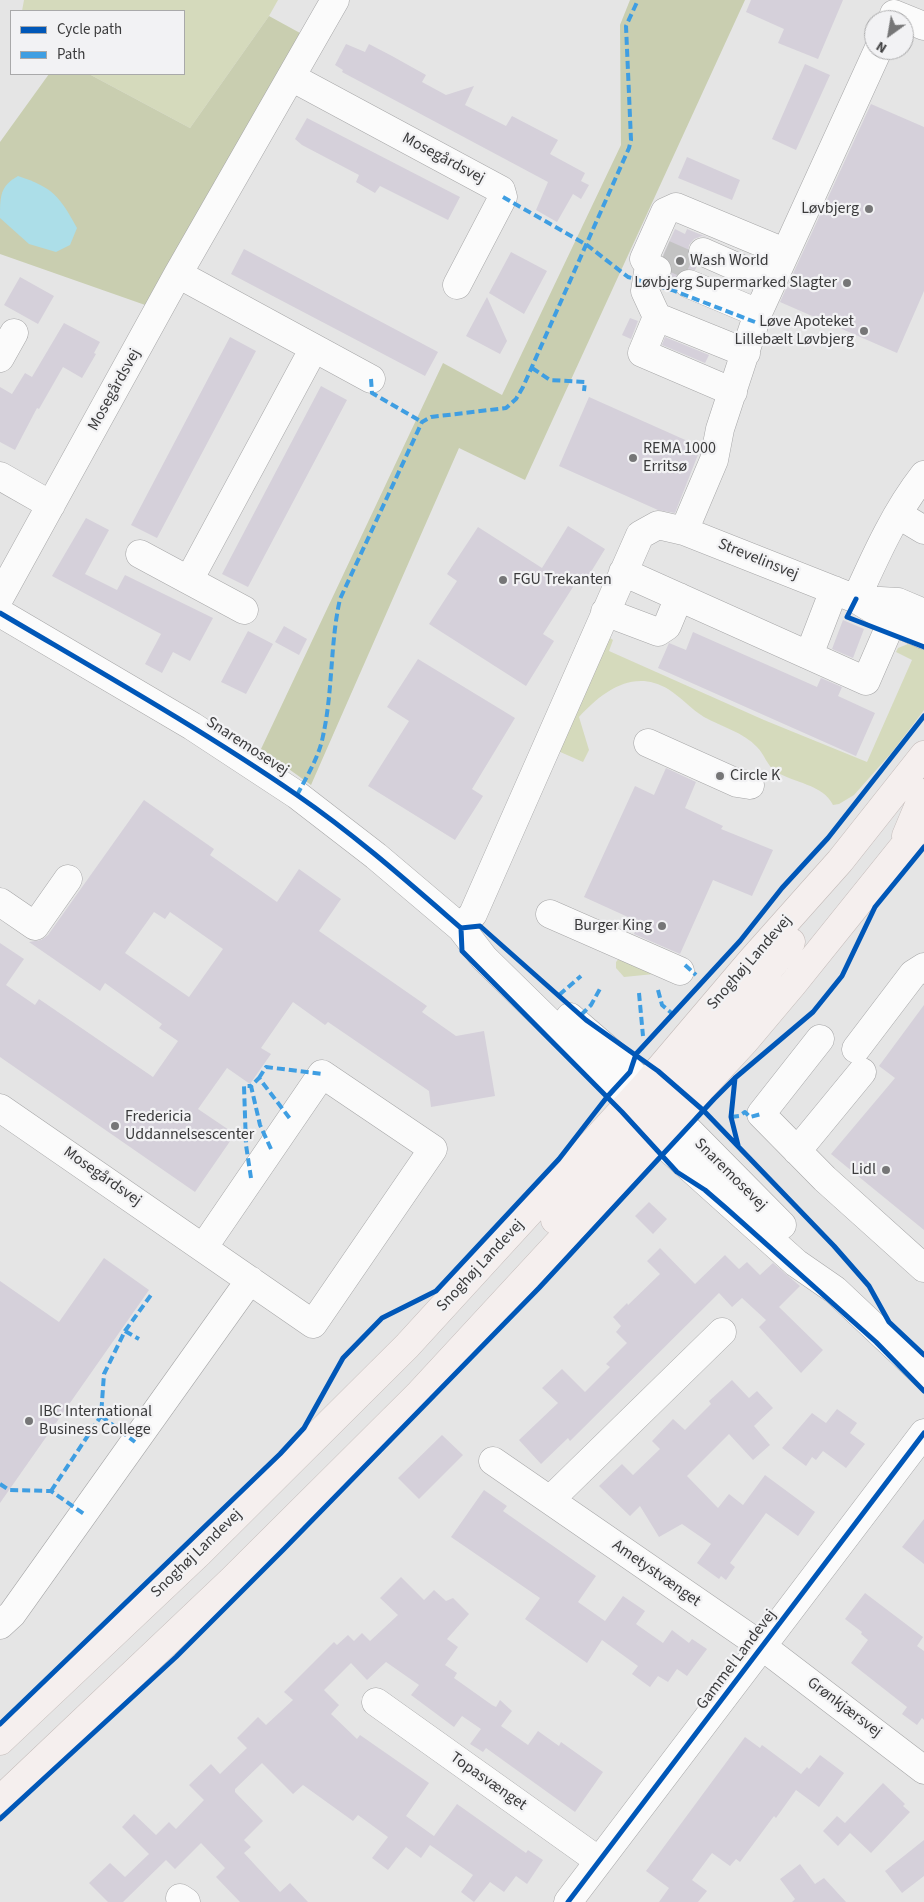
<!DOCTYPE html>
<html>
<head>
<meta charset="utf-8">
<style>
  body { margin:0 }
  #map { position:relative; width:924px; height:1902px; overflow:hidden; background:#e5e5e5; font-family:"Source Sans 3",sans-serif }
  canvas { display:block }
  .legend { position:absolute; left:10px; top:10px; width:175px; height:65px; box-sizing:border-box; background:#f2f2f4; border:1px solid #a9a9aa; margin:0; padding:6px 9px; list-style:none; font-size:15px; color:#3b3b3c }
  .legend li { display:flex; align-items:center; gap:10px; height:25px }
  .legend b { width:25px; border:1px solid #a9a9aa }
  .north { position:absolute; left:864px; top:10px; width:50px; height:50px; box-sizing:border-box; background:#f2f2f4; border:1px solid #a9a9aa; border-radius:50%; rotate:212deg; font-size:14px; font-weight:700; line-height:20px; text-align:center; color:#3b3b3c }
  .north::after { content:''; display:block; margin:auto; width:18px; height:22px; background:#767677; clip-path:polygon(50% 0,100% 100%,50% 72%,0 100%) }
</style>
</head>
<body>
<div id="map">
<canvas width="924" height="1902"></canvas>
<ul class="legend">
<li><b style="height:6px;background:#0057b8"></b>Cycle path</li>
<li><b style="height:6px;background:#3f9ee2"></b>Path</li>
</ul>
<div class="north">N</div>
</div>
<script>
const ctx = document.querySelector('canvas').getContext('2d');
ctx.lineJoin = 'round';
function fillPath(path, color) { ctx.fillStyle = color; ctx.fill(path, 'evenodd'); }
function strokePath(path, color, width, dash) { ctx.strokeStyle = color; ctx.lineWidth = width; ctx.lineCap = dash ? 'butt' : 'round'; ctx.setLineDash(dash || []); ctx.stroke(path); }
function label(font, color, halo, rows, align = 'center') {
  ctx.font = font + ' "Source Sans 3",sans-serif'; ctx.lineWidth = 4.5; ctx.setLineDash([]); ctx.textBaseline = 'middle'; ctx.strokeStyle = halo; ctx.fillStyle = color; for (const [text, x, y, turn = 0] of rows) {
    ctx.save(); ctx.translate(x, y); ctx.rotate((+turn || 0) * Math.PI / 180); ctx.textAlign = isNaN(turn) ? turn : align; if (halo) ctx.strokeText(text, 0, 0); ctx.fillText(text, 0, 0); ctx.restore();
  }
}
fillPath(new Path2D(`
  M24,0H278L269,16L190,128L89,74H184V11H22Z
  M607,636L613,640L609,651L764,720L867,762L912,660L896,652L898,648L908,644L924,650V710L893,751L854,795L839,804L833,805C823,784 793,783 775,771C767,765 764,754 757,747C743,732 722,727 704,717C691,709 681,697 668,689C633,668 602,692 579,717L589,750L583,762L558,751Z
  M620,957L654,974L624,977L616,968V962Z`), '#d5dabc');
fillPath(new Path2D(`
  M630,0H745L525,480L459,448L311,785L261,749L443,363L502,395L621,145L620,25Z
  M269,16L300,33L148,306L0,254V142L49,74H89L190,128Z`), '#c9ceb0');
fillPath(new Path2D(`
  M18,176C54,188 59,196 77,228L70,245L56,252L29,244L0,218C0,196 0,186 18,176Z`), '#acdee8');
fillPath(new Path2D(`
  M751,0H843L818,59L778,43L784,29L746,12Z
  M346,44L365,52L369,44L392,56L426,75L422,82L446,95L474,86L465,105L506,126L512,116L558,140L550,154L585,173L581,181L589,185L581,199L573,194L557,222L536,210L548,182L342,72L343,70L335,65Z
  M805,64L830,75L796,150L772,139Z
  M871,104L924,127V291L897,353L780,302Z
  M307,118L460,197L448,220L380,186L375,193L356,182L359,175L302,145L295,139Z
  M687,157L740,180L732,200L678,178Z
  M675,229L685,234L687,229L709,238L702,236L694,239L689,245L688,254L691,262L697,266L695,270L687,269L679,272L674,284L667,281L672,269L670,261L663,255Z
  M244,249L438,352L425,376L231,274Z
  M511,252L547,271L524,314L489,293Z
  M20,277L54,296L38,324L4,305Z
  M487,297L507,341L500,354L466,336Z
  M630,318L638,321L631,339L622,335Z
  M64,323L100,342L94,353L96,354L82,378L63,367L39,409L37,408L15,450L0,442V387L12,394L25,373L32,377Z
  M230,337L256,351L157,538L131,525Z
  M665,337L709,355L705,363L662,345Z
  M321,386L347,400L248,587L222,574Z
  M589,397L701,447L675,513L658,510L559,466Z
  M86,518L109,530L85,574L117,590L125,575L213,618L190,661L173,652L162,673L145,664L161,634L52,576Z
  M568,526L605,549L586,580L580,576L543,634L554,641L526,686L429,624L457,581L447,574L478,527L542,568Z
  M843,620L864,629L853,658L832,649Z
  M284,626L307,639L299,655L275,642Z
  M248,631L273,644L246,694L221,682Z
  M693,632L817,687L821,678L842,687L838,696L875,713L856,756L658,668L669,643L686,650Z
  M418,659L515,718L472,789L483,796L455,840L368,786L409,721L387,707Z
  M666,768L696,782L685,808L723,826L721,829L773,850L752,896L713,880L680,954L634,934L639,922L584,897L635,786L654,795Z
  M144,800L214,849L210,855L277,902L299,869L341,899L319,931L427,1006L422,1012L456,1036L484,1031L495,1096L431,1107L429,1091L328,1022L325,1025L293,1002L261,1048L271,1054L250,1084L227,1068L198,1109L235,1134L195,1192L0,1057V943L24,959L6,985L35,1005L39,999L153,1077L178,1041L159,1028L162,1024L105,983L100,991L29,942L41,940L48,935ZM154,912L165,919L170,912L223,949L189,997L125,953Z
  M924,1005V1230L831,1154L895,1078L879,1066Z
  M649,1202L667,1219L653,1234L635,1216Z
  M660,1248L695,1284L725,1255L739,1269L747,1262L760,1275L773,1263L800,1286L779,1307L823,1350L801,1373L759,1327L766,1320L742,1298L732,1307L719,1293L570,1441L568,1438L541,1464L519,1440L558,1403L542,1388L562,1369L585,1392L610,1367L606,1364L627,1343L616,1332L621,1326L613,1317L627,1303L628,1305L660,1274L647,1261Z
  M104,1258L149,1290L0,1503V1281L59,1322Z
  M732,1380L749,1398L757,1391L773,1408L754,1426L770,1445L753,1460L729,1434L687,1476L718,1508L729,1494L743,1505L765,1475L815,1512L798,1536L766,1513L730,1563L735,1567L726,1580L721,1576L719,1579L697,1563L711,1544L682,1524L659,1537L640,1506L630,1516L599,1486L622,1464L633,1475L660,1449L652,1441L673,1419L685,1430L711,1404L709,1401Z
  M837,1409L857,1423L850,1433L865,1444L846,1468L823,1451L816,1460L812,1457L806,1466L782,1448L812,1413L826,1423Z
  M442,1435L463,1455L419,1499L398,1478Z
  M484,1490L507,1506L503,1511L596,1576L578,1602L605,1621L623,1596L645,1611L636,1624L663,1643L672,1630L689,1643L692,1639L707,1649L687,1676L677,1669L668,1682L658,1676L650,1687L632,1674L638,1666L602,1640L587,1663L525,1619L540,1598L451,1537Z
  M924,1519V1564L902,1547Z
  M401,1577L424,1600L434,1590L446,1601L453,1598L469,1614L447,1639L458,1647L445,1665L457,1673L454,1678L492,1705L496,1707L500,1700L512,1711L501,1726L528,1745L538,1731L559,1746L561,1742L603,1772L575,1812L486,1748L483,1752L470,1744L481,1729L462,1716L454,1727L411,1695L419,1685L386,1662L367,1680L351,1663L324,1690L339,1705L331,1714L357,1739L360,1735L429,1783L406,1816L434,1836L457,1804L526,1853L528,1850L543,1860L527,1884L516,1876L504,1892L490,1882L474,1902L461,1892L473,1875L430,1845L421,1858L406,1847L388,1870L372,1858L388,1837L358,1815L353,1821L303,1785L293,1794L262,1763L235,1789V1792L263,1821L244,1840L251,1847L244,1853L280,1892L290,1883L308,1902H240L216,1877L225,1868L201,1843L175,1869L166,1860L123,1902H108L89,1883L110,1863L125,1877L149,1854L122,1827L134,1814L156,1835L169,1822L176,1829L204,1800L189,1785L211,1764L220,1774L247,1748L237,1738L258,1717L266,1725L293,1700L284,1692L334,1642L337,1645L348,1635L354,1641L362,1633L370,1641L398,1615L380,1598Z
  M865,1593L923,1637L917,1646L924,1651V1720L922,1718L917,1725L902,1714L907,1707L851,1663L868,1640L861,1634L862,1632L845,1619Z
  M745,1737L760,1748L762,1745L801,1774L807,1767L809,1769L820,1755L844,1773L819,1807L796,1790L776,1818L774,1816L740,1862L736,1859L730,1866L712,1853L692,1880L707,1891L698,1902H659L669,1888L646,1871Z
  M883,1783L905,1804L903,1806L910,1812L871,1853L850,1833L838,1846L823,1831L837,1816L845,1823Z
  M924,1840V1876L902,1893L885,1871Z
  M800,1864L815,1884L824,1878L846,1902H792L795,1899L780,1879Z`), '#d5d0da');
strokePath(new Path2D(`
  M664,254L696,268`), '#c3c3c3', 28, [28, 14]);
const minor = new Path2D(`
  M892,20L894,14L924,26
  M291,77L501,190L503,197L457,285
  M703,252L771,282
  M649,266L645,291L657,317L642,353L733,392
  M657,270L649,266L644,259L665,212L676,207L784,252
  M178,274L371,379
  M689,284L758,313
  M657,317L746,353
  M0,358L14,333
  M0,476L51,505
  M899,515L924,530
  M684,531L714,460L720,429L758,313L878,50
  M140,554L244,610
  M623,572L866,681L892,621
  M189,580L314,348
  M0,597L178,274L335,0
  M856,599C875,557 895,512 924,475
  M862,600L898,602L924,613
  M605,612L658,632L667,626L679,597
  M0,613L192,726L297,795L376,856L461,928L484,958L631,1102L668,1148L796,1263L835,1290L924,1374
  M809,655L834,590
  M648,743L737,783L750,785
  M0,902L35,926L68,879
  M550,914L680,971
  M461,928L473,914L640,535L658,525L684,531L856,599L892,621L924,635
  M570,1017L614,1055L782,1225
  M820,1039L761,1114L825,1179L924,1268
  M856,1049L913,974L924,967
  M0,1108L313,1324L433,1149L322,1074L203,1248
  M797,1151L862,1072
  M493,1461L763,1647L924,1770
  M550,1500L722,1332
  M0,1625L12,1614L250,1280
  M376,1702L599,1861
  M180,1898L186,1902
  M568,1902L924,1433`);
const major = new Path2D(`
  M906,836L924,793
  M658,1135C655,1112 662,1103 675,1085L791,942
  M555,1220L637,1128L641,1116L644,1087
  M0,1741L199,1553L407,1346L644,1087L751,961L840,861L924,755
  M0,1800L231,1581L418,1395L745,1041L793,984L924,821`);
strokePath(minor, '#a6a6a7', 29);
strokePath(major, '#c3bab8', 29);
strokePath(minor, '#fbfbfb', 28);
strokePath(major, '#f5efee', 28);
strokePath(new Path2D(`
  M503,197L587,245L628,277L672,290L755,322
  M532,368L550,380L585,382L584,391
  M371,379L372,393L422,422
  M297,795C307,776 319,757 323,736C333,691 330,643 340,599L422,422L431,417L506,408L516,399L523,387L629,148L631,140L626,26L638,0
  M685,965L696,975
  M658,990L662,1005L674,1015
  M639,993L643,1036
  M559,995L581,976
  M581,1015L591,1005L601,987
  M259,1078L266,1067L322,1074
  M731,1117L739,1116L745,1112L750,1117L761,1114
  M271,1149L260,1125L251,1086L259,1078L291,1120
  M251,1178L246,1145L244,1086H251
  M125,1331L139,1339
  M101,1416L135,1442
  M0,1484L9,1490L51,1491L84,1514
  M51,1491L101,1416L104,1374L125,1331L151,1295`), '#3f9ee2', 4, [8, 4]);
strokePath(new Path2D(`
  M856,599L847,617L924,647
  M0,613C100,672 201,729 297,795C355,835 408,882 461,928
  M461,928L462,951L622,1112L677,1172L705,1190L727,1209L876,1342L924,1391
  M461,928L480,926L586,1020L658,1071L704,1111L834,1246L869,1286L889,1322L924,1355
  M735,1078L731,1117L738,1145
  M0,1724L280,1454L304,1428L343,1358L382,1318L436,1291L559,1159L607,1097L630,1072L636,1054L740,941L782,888L828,838L924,716
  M0,1819L176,1657L284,1549L539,1288L714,1099L735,1078L813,1012L842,976L875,907L924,847
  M568,1902L924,1433`), '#0057b8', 5);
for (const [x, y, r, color] of [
  [869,209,5,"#767677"],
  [680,261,5,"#767677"],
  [847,283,5,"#767677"],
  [864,331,5,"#767677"],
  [633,458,5,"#767677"],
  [503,580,5,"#767677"],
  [720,776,5,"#767677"],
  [662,926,5,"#767677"],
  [115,1126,5,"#767677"],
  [886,1170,5,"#767677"],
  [29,1421,5,"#767677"]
]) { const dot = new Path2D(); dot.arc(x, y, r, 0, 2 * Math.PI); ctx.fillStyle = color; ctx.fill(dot); strokePath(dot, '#f2f2f4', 2); }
label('16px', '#3b3b3c', '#f2f2f4', [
  ["Mosegårdsvej",443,159,28],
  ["Mosegårdsvej",115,390,-61],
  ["Strevelinsvej",758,560,22],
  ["Snaremosevej",247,747,33],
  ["Snoghøj Landevej",750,963,-49],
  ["Snaremosevej",730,1175,45],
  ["Mosegårdsvej",102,1177,35],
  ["Snoghøj Landevej",481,1266,-47],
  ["Snoghøj Landevej",197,1554,-44],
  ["Ametystvænget",656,1574,35],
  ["Gammel Landevej",737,1660,-53],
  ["Grønkjærsvej",844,1708,37],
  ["Topasvænget",488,1782,35]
]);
label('16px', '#3b3b3c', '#f2f2f4', [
  ["Løvbjerg",859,209,"right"],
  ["Wash World",690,261],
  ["Løvbjerg Supermarked Slagter",837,283,"right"],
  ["Løve Apoteket",854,322,"right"],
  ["Lillebælt Løvbjerg",854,340,"right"],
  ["REMA 1000",643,449],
  ["Erritsø",643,467],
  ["FGU Trekanten",513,580],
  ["Circle K",730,776],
  ["Burger King",652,926,"right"],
  ["Fredericia",125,1117],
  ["Uddannelsescenter",125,1135],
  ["Lidl",876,1170,"right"],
  ["IBC International",39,1412],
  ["Business College",39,1430]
], 'left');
</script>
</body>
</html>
